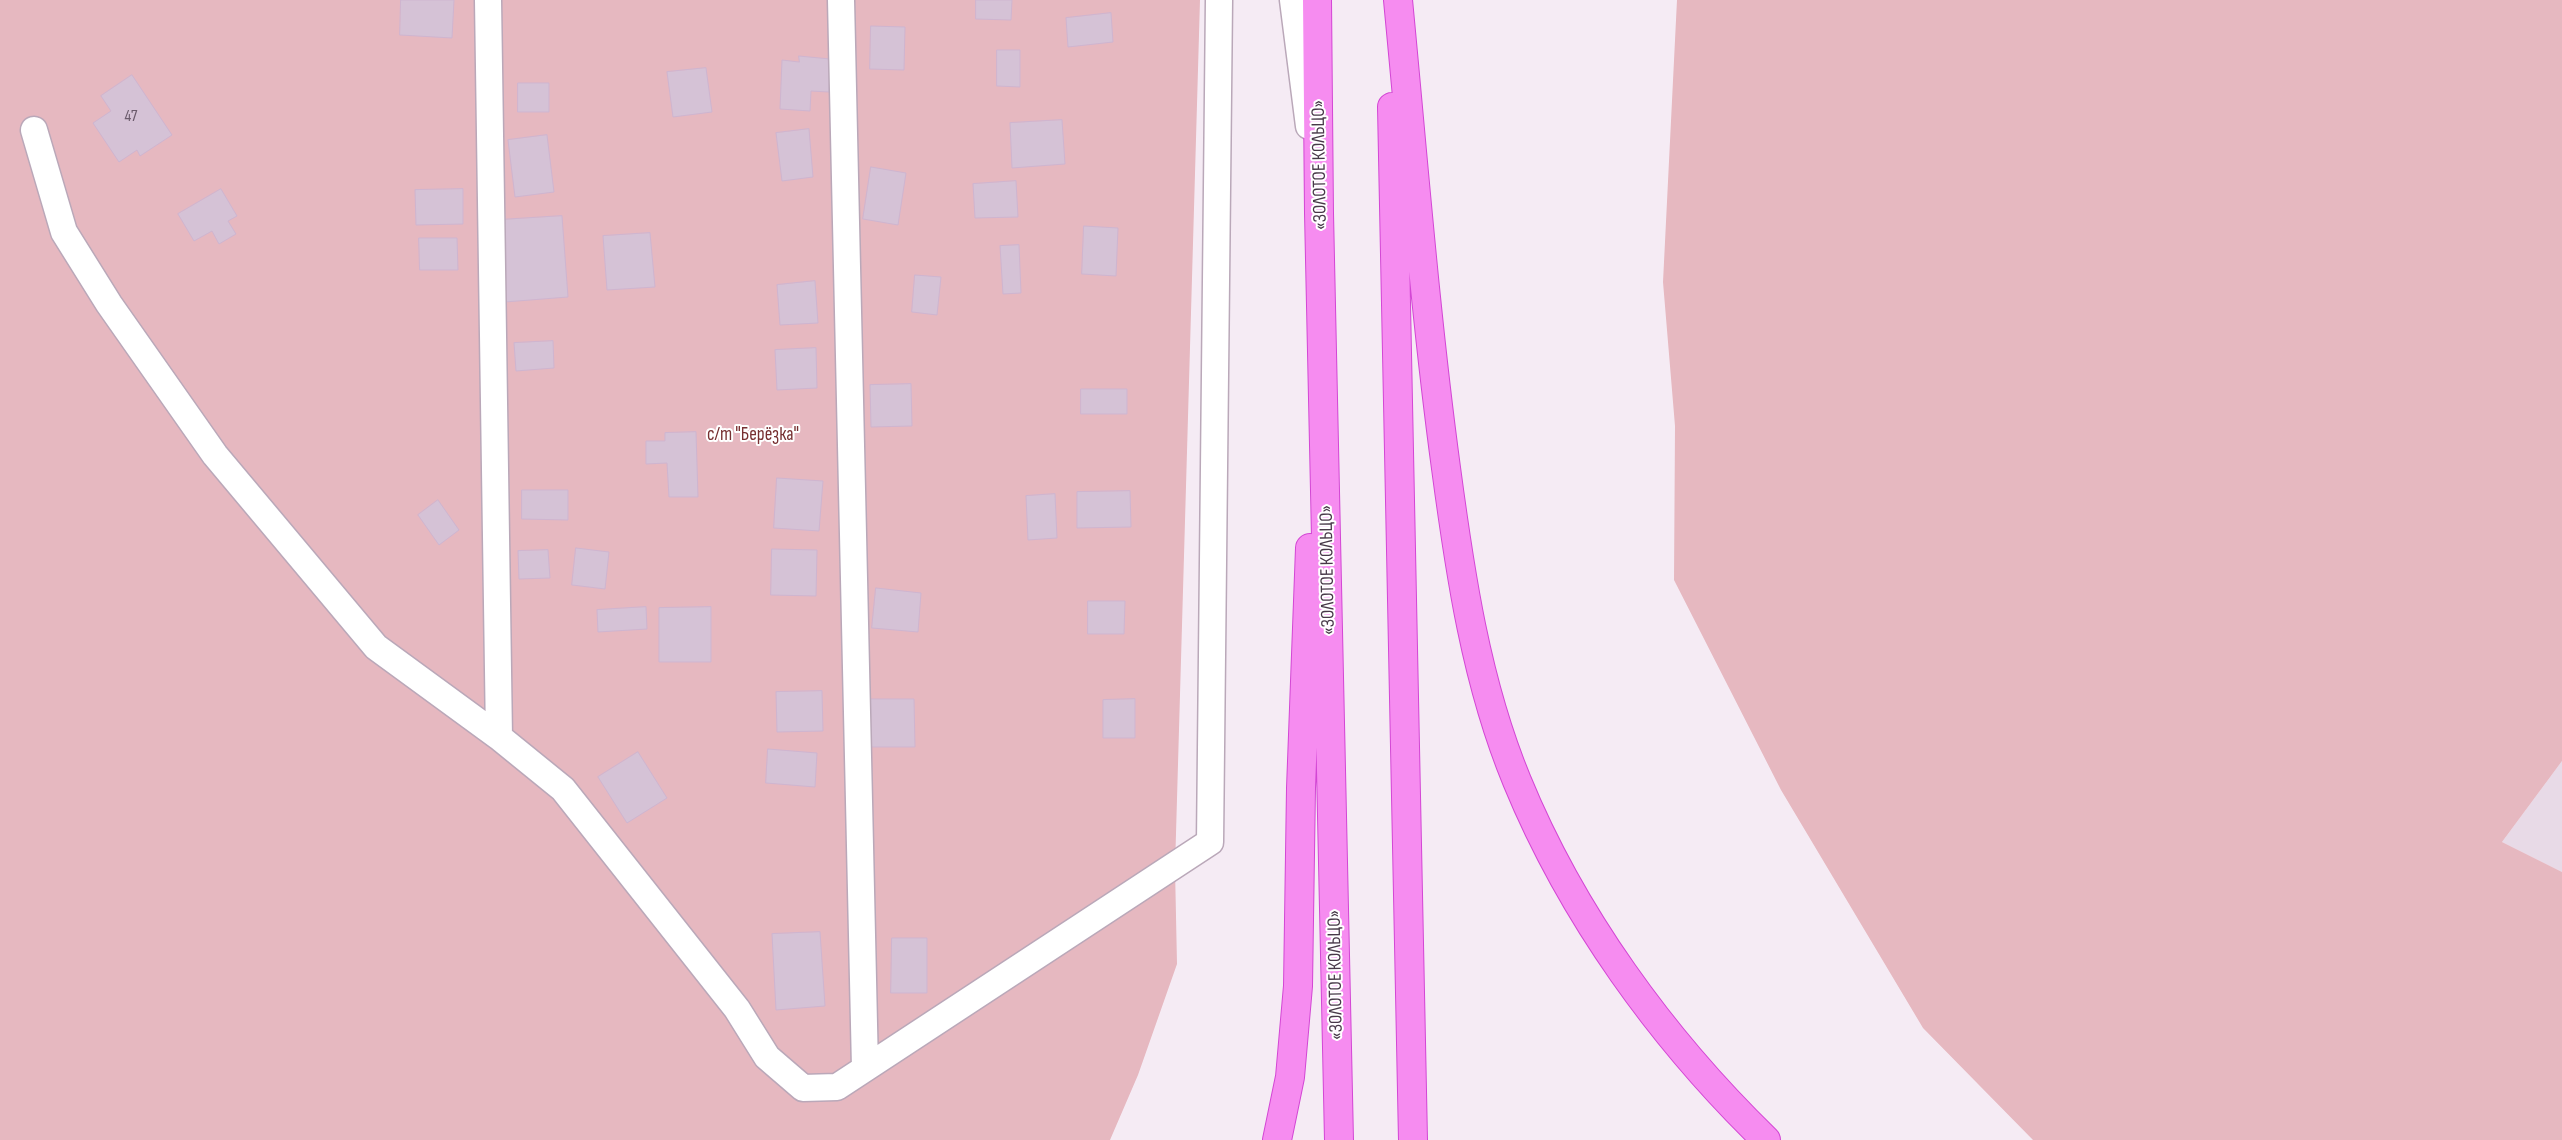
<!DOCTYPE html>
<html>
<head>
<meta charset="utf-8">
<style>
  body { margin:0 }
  canvas { display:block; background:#f5ebf4 }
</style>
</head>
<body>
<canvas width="2562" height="1140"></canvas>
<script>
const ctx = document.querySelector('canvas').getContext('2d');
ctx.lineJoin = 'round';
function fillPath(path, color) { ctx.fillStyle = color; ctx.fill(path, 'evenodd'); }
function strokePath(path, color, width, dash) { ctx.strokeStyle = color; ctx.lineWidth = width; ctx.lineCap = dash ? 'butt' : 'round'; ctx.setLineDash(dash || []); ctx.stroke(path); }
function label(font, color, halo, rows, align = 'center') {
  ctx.font = font + ' "Sofia Sans Condensed",sans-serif'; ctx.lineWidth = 4; ctx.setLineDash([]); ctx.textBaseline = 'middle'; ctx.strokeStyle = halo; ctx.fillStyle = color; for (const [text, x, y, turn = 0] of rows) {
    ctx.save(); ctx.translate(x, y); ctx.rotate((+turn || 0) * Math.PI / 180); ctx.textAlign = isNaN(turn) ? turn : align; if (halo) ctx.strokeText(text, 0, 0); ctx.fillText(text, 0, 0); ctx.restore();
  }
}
fillPath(new Path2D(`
  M2562,761V872L2502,842Z`), '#e8dae7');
fillPath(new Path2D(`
  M0,0H1200L1175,868L1177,964L1138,1075L1110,1140H0Z
  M1677,0H2562V761L2502,842L2562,872V1140H2033L1923,1028L1781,790L1674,580L1675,426L1663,282Z`), '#e6b8c0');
const building = new Path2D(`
  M401,0H454L452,38L400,35Z
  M976,0H1012L1011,20L976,19Z
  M1111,13L1113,42L1068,47L1066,18Z
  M871,26L905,27L904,70L870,69Z
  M997,50H1020V87L997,86Z
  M799,56L830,59L829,92L811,91L810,111L780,109L782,60L799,62Z
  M706,68L712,112L673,117L667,72Z
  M132,75L172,135L140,156L137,150L119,162L93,123L111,111L101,96Z
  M518,83H549V112H518Z
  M1062,120L1065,164L1012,168L1010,123Z
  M809,129L813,177L782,181L776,133Z
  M547,135L554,192L515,197L508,140Z
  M871,167L906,173L898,225L863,219Z
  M1016,181L1018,217L975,218L973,184Z
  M221,189L237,216L228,221L236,234L219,244L212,231L194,241L178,214Z
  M463,189V224L416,225L415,190Z
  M562,216L568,297L505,302L499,220Z
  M1084,226L1118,228L1116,276L1082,274Z
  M650,233L655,287L607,290L603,236Z
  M419,238H457L458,270H420Z
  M1019,245L1021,293L1003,294L1000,246Z
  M915,275L941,277L937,315L912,312Z
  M815,281L818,323L780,325L777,285Z
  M553,341L554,368L516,371L514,343Z
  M816,348L817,388L777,390L775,350Z
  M911,384L912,426L871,427L870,385Z
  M1081,389H1127V414H1081Z
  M696,432L698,497H669L667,463L646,464V441H665V433Z
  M777,478L823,481L819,531L774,528Z
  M522,490H568V520L522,519Z
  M1130,491L1131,527L1077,528V492Z
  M1055,494L1057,538L1028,540L1026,496Z
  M438,500L459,530L439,545L418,515Z
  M576,548L609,552L605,589L572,585Z
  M772,549L817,550L816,596L771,595Z
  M548,550L550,578L519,579L518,551Z
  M876,588L921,593L918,632L872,628Z
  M1088,601H1125L1124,634H1088Z
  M646,607L647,629L598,632L597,610Z
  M711,607V662H659V608Z
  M822,691L823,731L777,732L776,692Z
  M870,699H914L915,747H870Z
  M1135,699V738H1103V700Z
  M768,749L817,753L815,787L766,783Z
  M638,752L667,798L627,823L598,777Z
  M820,932L825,1006L776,1010L772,934Z
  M892,938H927V993H891Z`);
fillPath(building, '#d5c2d6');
strokePath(building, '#cfb5d0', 1);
const service = new Path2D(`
  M488,0L499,737
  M841,0L865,1068
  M1293,0L1309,126
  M34,130L64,232L109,304L215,455L376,647L499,737L563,789L737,1009L767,1057L803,1088L837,1087L1210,842L1219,0`);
const trunk = new Path2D(`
  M1317,0L1319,213L1339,1140
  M1398,0C1413,156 1425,313 1446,468C1460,573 1476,682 1517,781C1572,915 1662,1039 1766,1140
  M1392,107L1413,1140
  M1277,1140L1290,1077L1298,986L1301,788L1310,548`);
strokePath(service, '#baa8b9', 29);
strokePath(trunk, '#d347d4', 30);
strokePath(service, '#fff', 26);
strokePath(trunk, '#f68cf0', 28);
label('16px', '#6b5b6c', null, [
  ["47",131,117]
]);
label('19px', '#483949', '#fff', [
  ["«ЗОЛОТОЕ КОЛЬЦО»",1320,165,-91],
  ["«ЗОЛОТОЕ КОЛЬЦО»",1328,570,-91],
  ["«ЗОЛОТОЕ КОЛЬЦО»",1336,975,-91]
]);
label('19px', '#773031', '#fff', [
  ["c/т \"Берёзка\"",753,435]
]);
</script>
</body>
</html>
